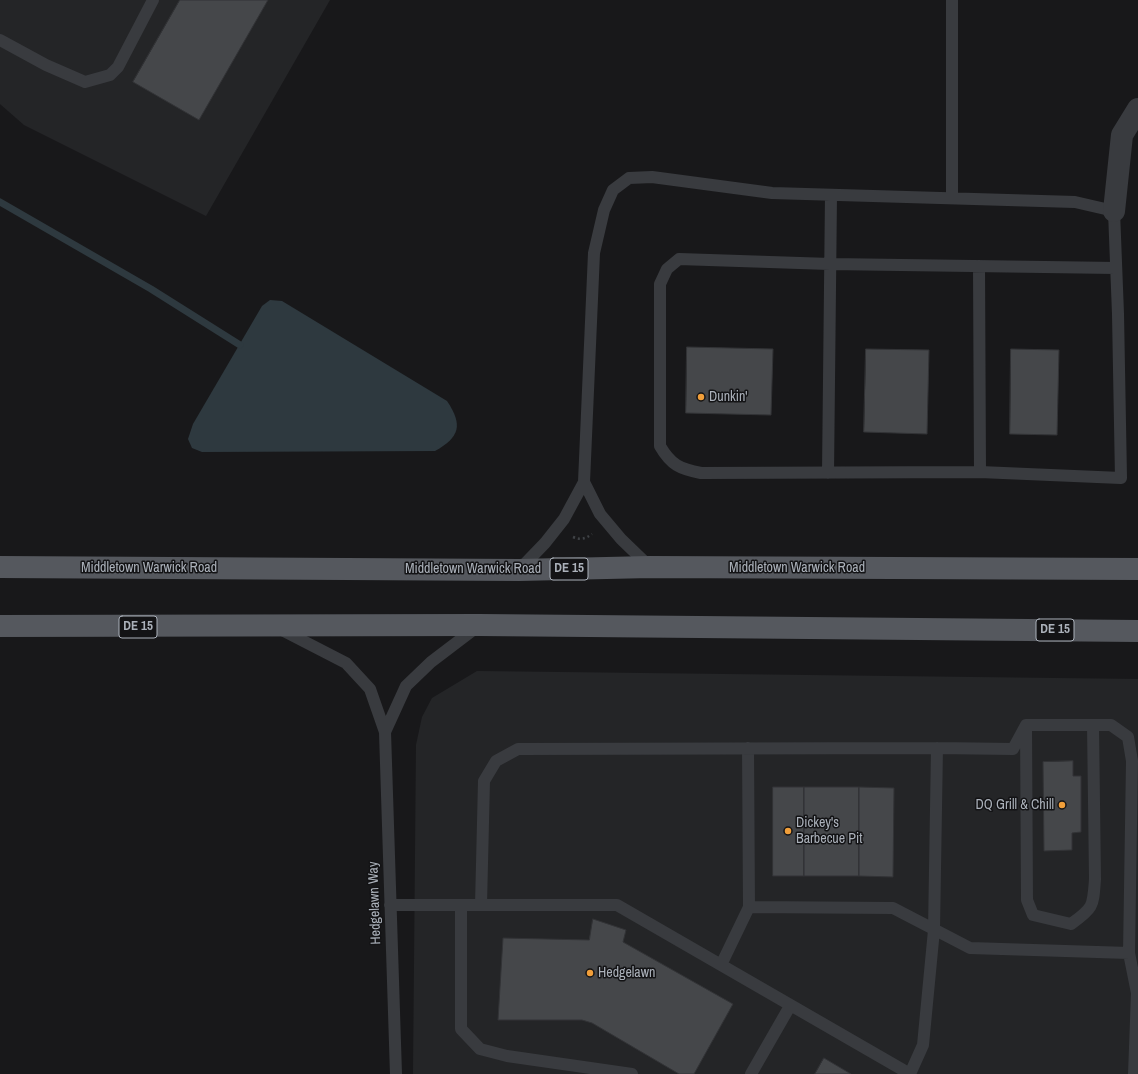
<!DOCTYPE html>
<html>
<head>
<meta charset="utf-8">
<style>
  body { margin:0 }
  canvas { display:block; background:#18181a }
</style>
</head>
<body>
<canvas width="1138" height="1074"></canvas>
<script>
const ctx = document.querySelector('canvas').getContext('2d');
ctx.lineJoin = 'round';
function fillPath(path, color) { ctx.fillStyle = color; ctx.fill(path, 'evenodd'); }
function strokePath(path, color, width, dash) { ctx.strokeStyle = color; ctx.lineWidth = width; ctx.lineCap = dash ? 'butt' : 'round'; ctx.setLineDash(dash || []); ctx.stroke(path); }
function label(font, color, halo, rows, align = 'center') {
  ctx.font = font + ' "Archivo Narrow",sans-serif'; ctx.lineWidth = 3; ctx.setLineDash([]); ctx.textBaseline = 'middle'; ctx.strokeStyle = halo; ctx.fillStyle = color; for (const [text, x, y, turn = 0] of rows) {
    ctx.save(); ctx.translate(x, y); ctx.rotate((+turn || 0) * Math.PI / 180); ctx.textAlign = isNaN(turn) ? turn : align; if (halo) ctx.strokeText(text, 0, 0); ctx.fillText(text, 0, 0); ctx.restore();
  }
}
fillPath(new Path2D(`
  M0,0H330L206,216L24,125L0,104Z
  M477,671L1138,679V1074H413L416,745L422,717L432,698Z`), '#242527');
fillPath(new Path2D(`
  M270,300L282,301L447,401C463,425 460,437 435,451L202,452L192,448L188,439L193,424L262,306Z`), '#2e393f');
strokePath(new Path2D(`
  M0,202L151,289L240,345`), '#2e393f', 7);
const building = new Path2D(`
  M180,0H268L199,120L133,82Z
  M687,347L773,349L771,415L686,413Z
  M866,349L929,350L927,434L864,432Z
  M1011,349L1059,350L1057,435L1010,434Z
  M1073,761V776H1081V832L1072,833V850L1044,851L1043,762Z
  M773,787H804V876H773Z
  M804,787H859V876H804Z
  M859,787L894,788L893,877L859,876Z
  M593,919L626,930L623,942L733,1004L694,1074H679L592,1023L582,1020H498L503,938L589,940Z
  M824,1058L851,1074H815Z`);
fillPath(building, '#45474a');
strokePath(building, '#323336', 1);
strokePath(new Path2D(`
  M573,537C581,540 585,539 592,534`), '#3f4246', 2.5, [2, 3]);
strokePath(new Path2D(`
  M0,40L46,65L85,82L110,75L118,67L153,0
  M952,197V0
  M979,266L980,472
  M828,473L831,195
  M584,482L600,514L621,539L650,567
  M519,570L545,543L564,519L584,482L594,253L604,210L613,190L629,178L652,177L772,193L1075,202L1114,211L1118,314L1121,478L980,472L701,473C680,469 671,465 660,446V284L667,269L679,259L830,264L1116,268
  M280,629L346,663L370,689L385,732L396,1074
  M1026,726L1027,900L1033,915L1071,924C1094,908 1093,906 1095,879L1093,725
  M385,732L406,686L431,662L477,627
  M748,748L749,907
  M390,905H617L910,1074
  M461,905V1029L480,1049L507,1056L632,1074
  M481,905L484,781L496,761L518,749L937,748L1013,749L1026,725H1111L1128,737L1132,761L1129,953L1137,993L1134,1074
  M721,965L749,907L893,908L970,948L1129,953
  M751,1074L790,1006
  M910,1074L923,1045L934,930L937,748`), '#393b3f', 12);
strokePath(new Path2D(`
  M1114,211L1122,135L1138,109`), '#393b3f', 22);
strokePath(new Path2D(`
  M0,567L519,570L650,567L1138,569
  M0,626L479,625L1138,631`), '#55585e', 22);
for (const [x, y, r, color] of [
  [701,397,4,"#f19f3a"],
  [1062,805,4,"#f19f3a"],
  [788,831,4,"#f19f3a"],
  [590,973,4,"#f19f3a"]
]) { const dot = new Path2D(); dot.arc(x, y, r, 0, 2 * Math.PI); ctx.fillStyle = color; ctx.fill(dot); strokePath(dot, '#131315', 1.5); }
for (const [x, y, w] of [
  [569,569,38],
  [138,627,38],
  [1055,630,38]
]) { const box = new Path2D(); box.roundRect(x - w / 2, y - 11, w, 22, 3); ctx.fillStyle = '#131315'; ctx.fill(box); strokePath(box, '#abb1ba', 1); }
label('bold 13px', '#abb1ba', null, [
  ["DE 15",569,569],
  ["DE 15",138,627],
  ["DE 15",1055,630]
]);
label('14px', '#abb1ba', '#131315', [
  ["Dunkin'",709,397],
  ["DQ Grill & Chill",1054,805,"right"],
  ["Dickey's",796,823],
  ["Barbecue Pit",796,839],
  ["Hedgelawn",598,973]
], 'left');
label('14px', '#abb1ba', '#131315', [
  ["Middletown Warwick Road",149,568],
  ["Middletown Warwick Road",797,568],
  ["Middletown Warwick Road",473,569],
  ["Hedgelawn Way",375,903,-92]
]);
</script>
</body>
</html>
